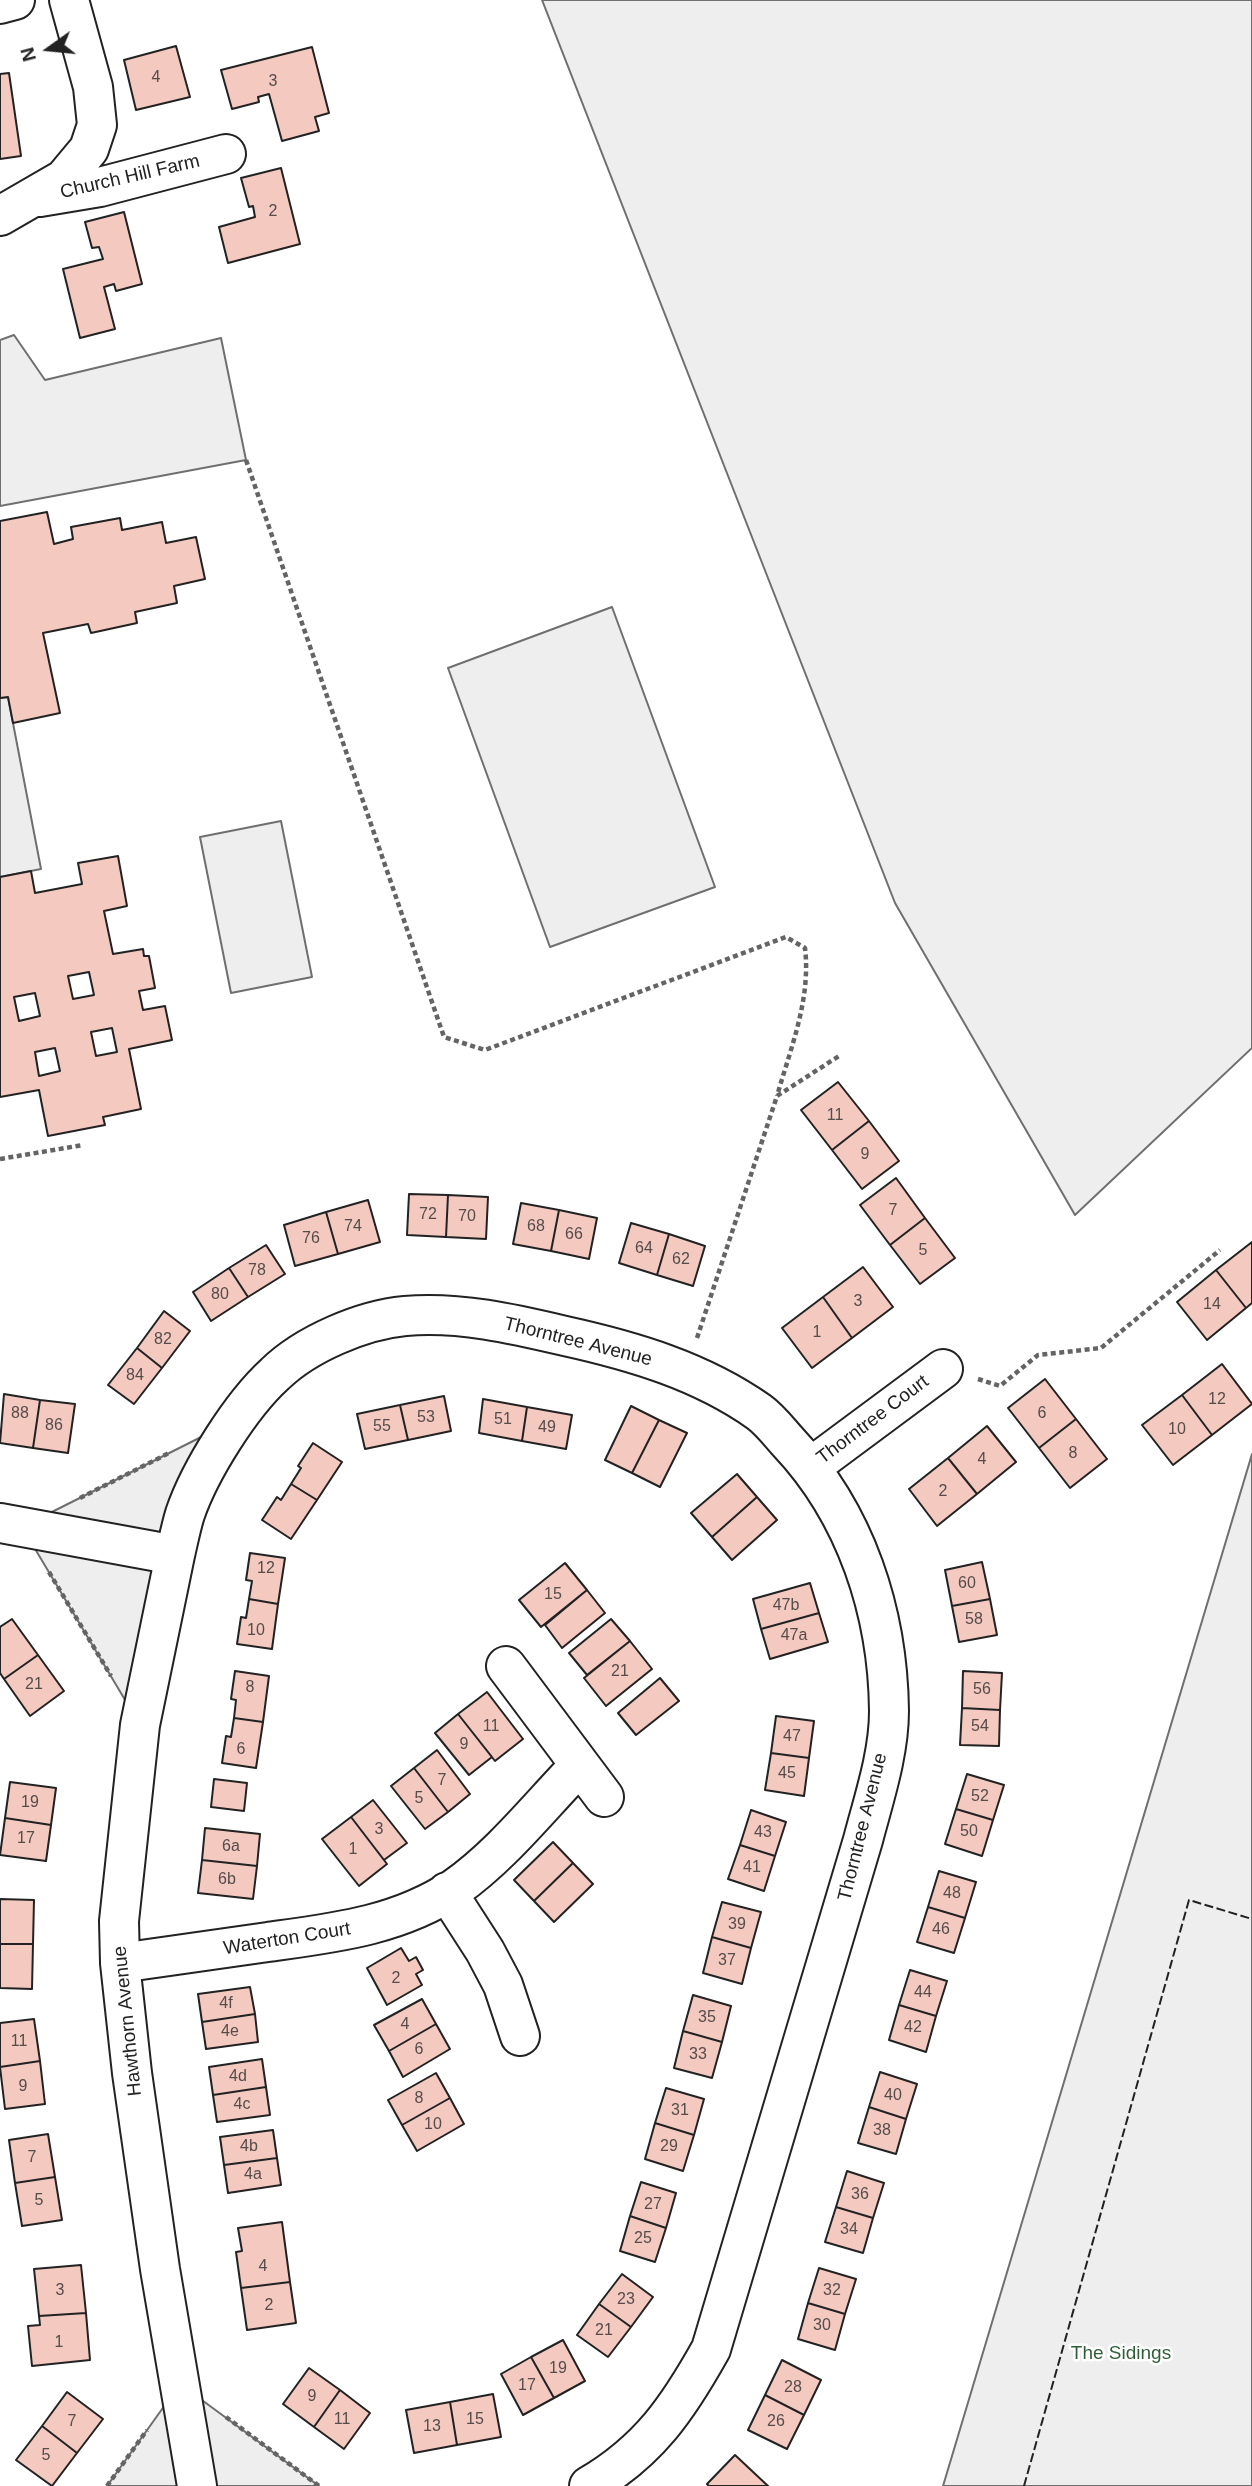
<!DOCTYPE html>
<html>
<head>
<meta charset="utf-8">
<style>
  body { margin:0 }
  #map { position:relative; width:1252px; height:2486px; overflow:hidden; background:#fff; font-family:Arial,sans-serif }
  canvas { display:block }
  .north { position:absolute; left:14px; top:14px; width:70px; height:70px; -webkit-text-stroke:5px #fff; paint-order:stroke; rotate:255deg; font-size:19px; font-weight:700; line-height:28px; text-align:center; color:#222 }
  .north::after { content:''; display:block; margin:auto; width:24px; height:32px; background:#222; clip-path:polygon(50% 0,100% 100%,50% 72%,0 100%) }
</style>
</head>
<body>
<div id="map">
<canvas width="1252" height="2486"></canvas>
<div class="north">N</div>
</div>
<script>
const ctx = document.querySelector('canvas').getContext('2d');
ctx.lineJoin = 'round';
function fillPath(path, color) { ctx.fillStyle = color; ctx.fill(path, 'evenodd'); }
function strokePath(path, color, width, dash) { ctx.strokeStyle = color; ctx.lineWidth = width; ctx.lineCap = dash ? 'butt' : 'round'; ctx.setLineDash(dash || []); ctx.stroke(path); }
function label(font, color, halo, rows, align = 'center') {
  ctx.font = font + ' Arial,sans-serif'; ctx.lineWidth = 5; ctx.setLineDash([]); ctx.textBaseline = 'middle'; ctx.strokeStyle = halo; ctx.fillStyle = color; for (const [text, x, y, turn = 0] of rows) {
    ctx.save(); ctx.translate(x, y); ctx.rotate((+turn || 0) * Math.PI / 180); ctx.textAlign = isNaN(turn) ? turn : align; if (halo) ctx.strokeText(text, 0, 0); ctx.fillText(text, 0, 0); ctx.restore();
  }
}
const green = new Path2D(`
  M542,0H1252V1048L1075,1215L895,903Z
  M14,335L45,380L221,338L246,460L0,506V340Z
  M612,607L715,887L550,947L448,668Z
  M281,821L312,977L231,993L200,837Z
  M237,1419L207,1466L140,1725L22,1527Z
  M1252,1454V2486H943Z
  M180,2384L319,2486H107Z`);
fillPath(green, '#eee');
strokePath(green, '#6f6f6f', 2);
const parking = new Path2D(`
  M8,697L41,869L0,877V698Z`);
fillPath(parking, '#ededed');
strokePath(parking, '#6f6f6f', 2);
const building = new Path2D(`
  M176,46L190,97L136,110L124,60Z
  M312,47L329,113L315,117L319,131L282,141L269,94L258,97L259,102L232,109L221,70Z
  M9,73L21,156L0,159V74Z
  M281,168L300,244L228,263L219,227L255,217L253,206L249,207L241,178Z
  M124,212L142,284L116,291L114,284L104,287L115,329L80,338L63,269L103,259L99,247L92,248L85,222Z
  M47,512L54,544L73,539L71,527L120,518L122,530L162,522L166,543L196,537L205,579L174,586L177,603L135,612L137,623L91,633L88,624L43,633L60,713L13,723L8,697L0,698V521Z
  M118,856L127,906L104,911L113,954L143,949L144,956H149L155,988L139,991L143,1010L165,1006L172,1040L129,1049L141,1109L103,1117L105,1125L48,1136L39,1090L0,1097V877L31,871L35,893L82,884L78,863ZM89,972L94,995L73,999L68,976ZM35,993L40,1016L19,1021L14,997ZM112,1028L117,1052L96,1056L91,1032ZM55,1048L60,1071L39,1076L35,1052Z
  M838,1082L869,1121L832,1150L801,1110Z
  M869,1121L899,1161L862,1189L832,1150Z
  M896,1178L925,1218L890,1245L860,1205Z
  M409,1194L448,1195L446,1237L407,1235Z
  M448,1195L488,1197L486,1239L446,1237Z
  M368,1200L380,1242L338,1254L326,1212Z
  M521,1203L559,1210L551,1251L513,1244Z
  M559,1210L597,1218L589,1259L551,1251Z
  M326,1212L338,1254L295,1266L284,1225Z
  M925,1218L955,1258L920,1284L890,1245Z
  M631,1223L669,1234L657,1275L619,1263Z
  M669,1234L705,1246L693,1286L657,1275Z
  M1252,1242V1303L1246,1308L1216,1270Z
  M266,1245L285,1274L248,1297L229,1268Z
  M863,1267L893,1307L852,1338L823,1297Z
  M229,1268L248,1297L211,1321L193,1292Z
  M1216,1270L1246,1308L1207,1340L1177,1302Z
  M823,1297L852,1338L812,1368L782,1328Z
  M164,1311L190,1331L162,1368L137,1348Z
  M137,1348L162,1368L134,1404L108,1385Z
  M1222,1364L1252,1404L1212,1435L1182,1395Z
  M1045,1379L1076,1419L1039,1448L1008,1408Z
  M4,1394L40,1400L33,1448L0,1443Z
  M1182,1395L1212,1435L1173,1465L1142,1425Z
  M444,1396L451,1431L408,1440L400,1405Z
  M483,1399L527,1407L522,1441L479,1433Z
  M40,1400L75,1404L68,1453L33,1448Z
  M400,1405L408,1440L365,1449L357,1414Z
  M631,1406L659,1420L632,1473L605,1460Z
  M527,1407L572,1415L566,1449L522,1441Z
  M1076,1419L1107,1459L1070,1488L1039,1448Z
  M659,1420L687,1433L660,1487L632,1473Z
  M987,1426L1016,1462L977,1494L948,1458Z
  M313,1443L342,1462L317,1500L291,1484L301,1468L298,1466Z
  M948,1458L977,1494L937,1526L909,1489Z
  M737,1474L757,1497L712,1537L691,1513Z
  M291,1484L317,1500L291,1539L262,1520L277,1497L281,1500Z
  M757,1497L777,1520L732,1560L712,1537Z
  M250,1553L285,1558L278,1604L249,1599L252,1581L246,1580Z
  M982,1562L990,1599L952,1606L945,1570Z
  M565,1563L587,1590L541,1627L519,1600Z
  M810,1583L819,1613L761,1629L753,1599Z
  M587,1590L605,1613L562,1648L545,1625Z
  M249,1599L278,1604L272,1649L237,1644L241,1617L246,1618Z
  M990,1599L997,1635L959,1642L952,1606Z
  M819,1613L828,1642L770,1659L761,1629Z
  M12,1619L38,1655L4,1679L0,1673V1627Z
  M611,1619L630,1641L587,1675L569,1653Z
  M630,1641L652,1669L606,1706L584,1678Z
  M38,1655L64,1691L30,1716L4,1679Z
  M235,1671L269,1676L263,1722L234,1718L236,1700L231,1699Z
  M963,1671L1002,1673L1000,1710L962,1708Z
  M660,1678L679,1701L636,1735L618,1713Z
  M487,1692L523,1739L495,1761L458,1714Z
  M962,1708L1000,1710L999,1746L960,1745Z
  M458,1714L492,1757L469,1775L435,1733Z
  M776,1716L814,1721L809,1758L771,1753Z
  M234,1718L263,1722L256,1768L222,1763L226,1736L231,1737Z
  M437,1750L470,1794L448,1812L414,1768Z
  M771,1753L809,1758L804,1796L765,1790Z
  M414,1768L448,1812L425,1829L391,1786Z
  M967,1774L1004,1785L993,1820L956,1809Z
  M214,1779L247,1783L244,1811L211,1807Z
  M10,1782L56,1788L51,1825L5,1818Z
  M373,1800L407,1843L384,1860L351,1817Z
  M956,1809L993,1820L982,1856L945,1844Z
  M751,1810L786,1822L775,1856L740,1845Z
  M351,1817L387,1864L359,1886L322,1839Z
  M5,1818L51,1825L46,1861L0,1855Z
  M205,1828L260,1834L257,1866L202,1860Z
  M553,1842L573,1863L534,1901L514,1880Z
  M740,1845L775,1856L764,1891L728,1879Z
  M202,1860L257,1866L253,1899L198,1893Z
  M573,1863L593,1884L554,1922L534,1901Z
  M939,1871L976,1882L965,1918L928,1907Z
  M0,1899L34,1900L33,1944H0Z
  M722,1902L761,1912L751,1948L712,1937Z
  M928,1907L965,1918L954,1953L917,1942Z
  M712,1937L751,1948L742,1984L703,1973Z
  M0,1944H33L32,1989L0,1988Z
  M401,1948L409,1961L416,1957L423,1970L416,1974L422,1985L387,2005L367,1968Z
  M910,1970L947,1981L936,2016L899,2005Z
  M250,1987L255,2014L202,2022L198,1994Z
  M693,1995L731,2006L722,2042L683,2031Z
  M422,1999L436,2024L389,2051L374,2025Z
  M899,2005L936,2016L926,2052L889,2040Z
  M255,2014L258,2042L206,2049L202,2022Z
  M34,2019L40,2061L0,2067V2023Z
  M436,2024L450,2049L403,2077L389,2051Z
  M683,2031L722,2042L712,2078L674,2068Z
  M262,2059L266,2087L213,2095L209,2067Z
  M40,2061L45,2104L5,2109L0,2067Z
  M880,2072L917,2084L906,2119L869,2107Z
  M436,2073L450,2098L402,2125L388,2100Z
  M266,2087L270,2115L217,2122L213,2095Z
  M666,2088L704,2099L694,2135L655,2123Z
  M450,2098L464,2124L417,2151L402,2125Z
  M869,2107L906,2119L896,2154L858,2143Z
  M655,2123L694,2135L683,2171L645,2159Z
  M273,2130L277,2158L224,2165L220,2137Z
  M48,2134L55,2177L15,2183L9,2140Z
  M277,2158L281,2185L228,2193L224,2165Z
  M847,2171L884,2183L873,2218L836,2207Z
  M55,2177L62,2220L22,2226L15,2183Z
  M641,2182L676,2193L666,2228L630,2216Z
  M836,2207L873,2218L863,2253L825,2242Z
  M630,2216L666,2228L655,2262L620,2251Z
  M282,2222L290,2282L241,2288L236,2252L242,2251L238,2228Z
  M81,2265L86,2313L39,2316L34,2269Z
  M819,2268L856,2279L845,2314L808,2303Z
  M622,2274L653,2297L631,2327L599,2304Z
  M290,2282L296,2323L247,2330L241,2288Z
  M808,2303L845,2314L835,2350L798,2339Z
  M599,2304L631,2327L608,2357L577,2335Z
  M86,2313L90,2360L32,2366L28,2326L40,2325L39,2316Z
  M563,2340L585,2381L554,2398L531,2357Z
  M531,2357L554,2398L523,2415L501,2374Z
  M782,2360L821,2380L804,2415L765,2395Z
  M309,2368L340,2390L314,2427L283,2404Z
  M340,2390L370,2413L344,2449L314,2427Z
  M67,2392L103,2419L77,2453L42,2426Z
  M493,2394L501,2437L457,2445L450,2402Z
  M765,2395L804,2415L787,2449L748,2430Z
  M450,2402L457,2445L414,2453L406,2410Z
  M42,2426L77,2453L52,2486L16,2460Z
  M735,2455L768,2486H709L707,2484Z`);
fillPath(building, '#f3c9c0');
strokePath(building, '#222', 2);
const minor = new Path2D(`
  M0,4L15,0
  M40,197L100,187L226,154
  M0,216L64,179L89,149L97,125L93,87L69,0
  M811,1467L943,1369
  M0,1523L175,1555C178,1542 181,1527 185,1514C200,1470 241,1405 275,1374C306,1344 362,1320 405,1316C458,1311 514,1324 565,1336C633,1351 701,1371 759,1412C770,1420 779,1432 788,1442C856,1514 888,1612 889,1711C889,1754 874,1798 863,1840L711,2349C678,2408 649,2451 589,2486
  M175,1555L140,1725L119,1921L120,1963L132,2073L160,2269L197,2486
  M506,1666L604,1797
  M447,1892L485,1951L503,1985L520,2036
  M120,1963C169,1956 218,1949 268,1942C333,1933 398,1926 455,1888C502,1855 540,1806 580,1765`);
strokePath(minor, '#222', 42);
strokePath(new Path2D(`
  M246,460L444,1037L485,1050L786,937L805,948C811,999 791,1047 777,1096
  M0,1159L83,1145
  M697,1338L777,1096L839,1056
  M978,1379L1000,1386L1038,1355L1101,1348L1220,1250
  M80,1498L169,1453
  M49,1572L111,1676
  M226,2417L319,2486
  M107,2486L147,2430`), '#646464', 4.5, [5, 3.5]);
strokePath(minor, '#fff', 38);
strokePath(new Path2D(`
  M1024,2486L1189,1900L1252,1919`), '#222', 2, [9, 3.5]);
label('16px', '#564c4a', null, [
  ["4",156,78],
  ["3",273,82],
  ["2",273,212],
  ["11",835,1116],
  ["9",865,1155],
  ["7",893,1211],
  ["72",428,1215],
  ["70",467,1217],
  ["74",353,1227],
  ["68",536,1227],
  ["66",574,1235],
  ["76",311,1239],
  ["64",644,1249],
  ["5",923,1251],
  ["62",681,1260],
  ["78",257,1271],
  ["80",220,1295],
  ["3",858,1302],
  ["14",1212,1305],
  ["1",817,1333],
  ["82",163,1340],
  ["84",135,1376],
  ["12",1217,1400],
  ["88",20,1414],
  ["6",1042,1414],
  ["53",426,1418],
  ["51",503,1420],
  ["86",54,1426],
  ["55",382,1427],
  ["49",547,1428],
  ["10",1177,1430],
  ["8",1073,1454],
  ["4",982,1460],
  ["2",943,1492],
  ["12",266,1569],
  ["60",967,1584],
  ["15",553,1595],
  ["47b",786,1606],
  ["58",974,1620],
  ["10",256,1631],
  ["47a",794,1636],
  ["21",620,1672],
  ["21",34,1685],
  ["8",250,1688],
  ["56",982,1690],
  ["11",491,1727],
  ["54",980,1727],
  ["47",792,1737],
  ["9",464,1745],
  ["6",241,1750],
  ["45",787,1774],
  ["7",442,1781],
  ["52",980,1797],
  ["5",419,1799],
  ["19",30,1803],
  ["3",379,1830],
  ["50",969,1832],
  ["43",763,1833],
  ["17",26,1839],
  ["6a",231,1847],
  ["1",353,1850],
  ["41",752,1868],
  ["6b",227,1880],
  ["48",952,1894],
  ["39",737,1925],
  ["46",941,1930],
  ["37",727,1961],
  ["2",396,1979],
  ["44",923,1993],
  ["4f",226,2004],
  ["35",707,2018],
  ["4",405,2025],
  ["42",913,2028],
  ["4e",230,2032],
  ["11",19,2042],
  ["6",419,2050],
  ["33",698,2055],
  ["4d",238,2077],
  ["9",23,2087],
  ["40",893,2096],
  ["8",419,2099],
  ["4c",242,2105],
  ["31",680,2111],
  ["10",433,2125],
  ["38",882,2131],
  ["4b",249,2147],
  ["29",669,2147],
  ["7",32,2158],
  ["4a",253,2175],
  ["36",860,2195],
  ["5",39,2201],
  ["27",653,2205],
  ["34",849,2230],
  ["25",643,2239],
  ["4",263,2267],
  ["3",60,2291],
  ["32",832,2291],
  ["23",626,2300],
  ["2",269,2306],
  ["30",822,2326],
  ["21",604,2331],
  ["1",59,2343],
  ["19",558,2369],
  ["17",527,2386],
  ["28",793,2388],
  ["9",312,2397],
  ["11",342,2420],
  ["15",475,2420],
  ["7",72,2422],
  ["26",776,2422],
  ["13",432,2427],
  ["5",46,2456]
]);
label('19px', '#222', '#fff', [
  ["Church Hill Farm",130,177,-13],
  ["Thorntree Avenue",578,1342,14],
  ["Thorntree Court",873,1420,-37],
  ["Thorntree Avenue",863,1827,-76],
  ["Waterton Court",287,1939,-9],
  ["Hawthorn Avenue",128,2021,-96]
]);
label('19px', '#2f5e38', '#fff', [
  ["The Sidings",1121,2354]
]);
</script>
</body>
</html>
